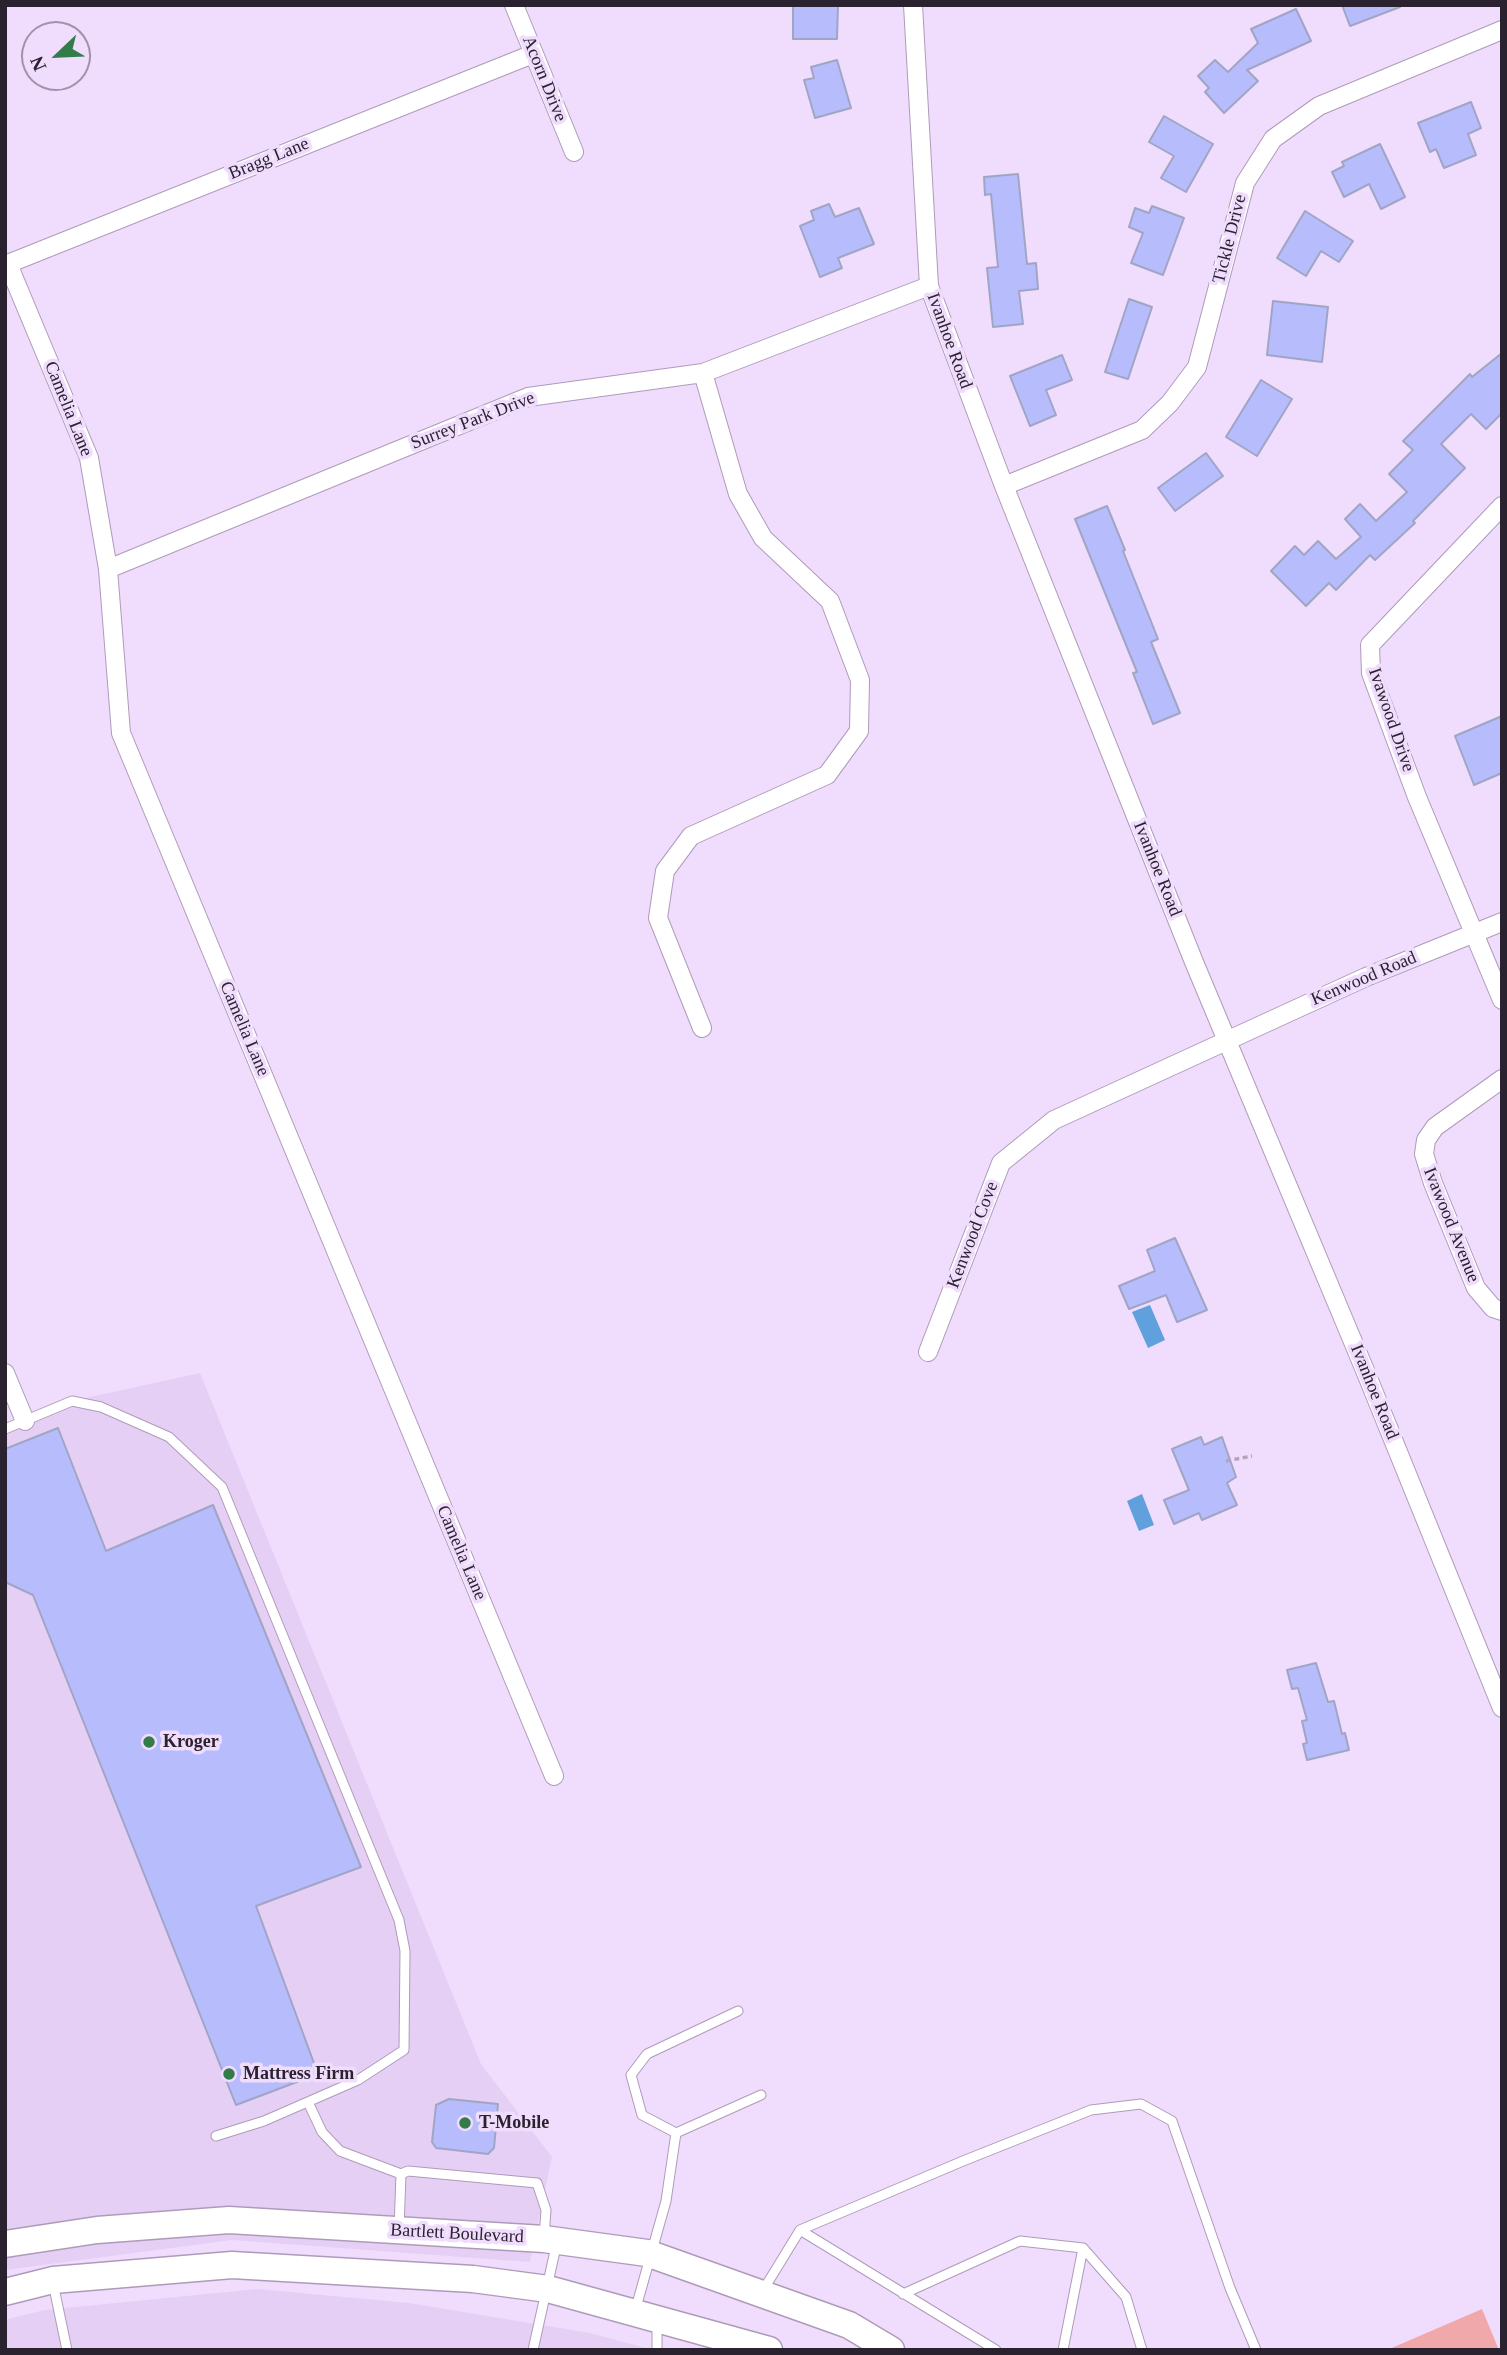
<!DOCTYPE html>
<html>
<head>
<meta charset="utf-8">
<style>
  body { margin:0 }
  #map { position:relative; width:1507px; height:2355px; overflow:hidden; background:#f0dcfc; font-family:Georgia,serif }
  canvas { display:block }
  .frame { position:absolute; inset:0; border:7px solid #2a232f; pointer-events:none }
  .north { position:absolute; left:21px; top:21px; width:70px; height:70px; box-sizing:border-box; background:#f0dcfc; border:2px solid #a192aa; border-radius:50%; rotate:247deg; font-size:19px; font-weight:700; line-height:28px; text-align:center; color:#2a232f }
  .north::after { content:''; display:block; margin:auto; width:24px; height:32px; background:#337c4a; clip-path:polygon(50% 0,100% 100%,50% 72%,0 100%) }
</style>
</head>
<body>
<div id="map">
<canvas width="1507" height="2355"></canvas>
<div class="frame"></div>
<div class="north">N</div>
</div>
<script>
const ctx = document.querySelector('canvas').getContext('2d');
ctx.lineJoin = 'round';
function fillPath(path, color) { ctx.fillStyle = color; ctx.fill(path, 'evenodd'); }
function strokePath(path, color, width, dash) { ctx.strokeStyle = color; ctx.lineWidth = width; ctx.lineCap = dash ? 'butt' : 'round'; ctx.setLineDash(dash || []); ctx.stroke(path); }
function label(font, color, halo, rows, align = 'center') {
  ctx.font = font + ' Georgia,serif'; ctx.lineWidth = 7; ctx.setLineDash([]); ctx.textBaseline = 'middle'; ctx.strokeStyle = halo; ctx.fillStyle = color; for (const [text, x, y, turn = 0] of rows) {
    ctx.save(); ctx.translate(x, y); ctx.rotate((+turn || 0) * Math.PI / 180); ctx.textAlign = isNaN(turn) ? turn : align; if (halo) ctx.strokeText(text, 0, 0); ctx.fillText(text, 0, 0); ctx.restore();
  }
}
fillPath(new Path2D(`
  M200,1373L481,2064L552,2157L530,2262L232,2240L5,2270V1429L72,1401Z
  M257,2289L409,2303L590,2333L653,2350H5V2320L45,2310Z`), '#e6cff4');
fillPath(new Path2D(`
  M1482,2309L1499,2350H1387Z`), '#f1a8aa');
fillPath(new Path2D(`
  M1150,1305L1165,1340L1148,1348L1132,1312Z
  M1142,1494L1154,1525L1139,1531L1127,1501Z`), '#5fa0dd');
const building = new Path2D(`
  M793,5H838L837,39H793Z
  M1342,5H1399L1400,7L1350,26Z
  M1296,9L1311,41L1247,70L1258,81L1224,113L1205,92L1209,88L1198,76L1215,60L1228,72L1258,43L1251,29Z
  M837,60L851,108L815,118L804,80L814,78L811,67Z
  M1471,102L1481,128L1468,134L1476,155L1444,168L1436,149L1430,152L1418,123Z
  M1164,116L1213,144L1186,192L1161,178L1174,156L1149,142Z
  M1380,144L1405,197L1381,209L1369,184L1344,197L1332,172L1344,166L1342,162Z
  M1018,174L1027,264L1036,263L1038,289L1019,291L1023,324L993,327L987,268L998,267L991,194L985,195L984,177Z
  M829,204L835,217L859,208L874,244L838,258L842,268L820,277L800,226L814,220L811,211Z
  M1152,206L1184,218L1163,275L1131,263L1143,233L1129,227L1135,208L1149,213Z
  M1305,211L1353,241L1339,262L1321,251L1306,276L1277,258Z
  M1129,299L1152,307L1128,379L1105,372Z
  M1273,301L1328,307L1322,362L1267,355Z
  M1502,353V413L1486,429L1471,414L1441,444L1465,468L1413,521L1415,523L1375,560L1370,555L1336,590L1329,583L1306,606L1271,571L1295,546L1304,555L1318,541L1336,559L1361,537L1345,519L1360,504L1376,521L1407,492L1389,474L1413,450L1403,441L1470,374L1472,377Z
  M1062,355L1072,380L1046,390L1056,415L1030,426L1010,376Z
  M1261,380L1292,399L1257,456L1226,437Z
  M1206,453L1223,476L1175,511L1158,488Z
  M1107,506L1125,550L1123,551L1158,639L1151,642L1180,713L1153,724L1133,673L1137,672L1075,519Z
  M1502,716V773L1474,785L1455,736Z
  M1175,1238L1207,1310L1177,1322L1166,1295L1129,1309L1119,1286L1155,1271L1147,1250Z
  M58,1428L106,1551L213,1505L361,1867L256,1906L318,2074L236,2105L33,1595L5,1582V1449Z
  M1201,1437L1204,1445L1222,1437L1236,1477L1227,1483L1237,1505L1202,1520L1199,1513L1174,1524L1164,1500L1189,1490L1172,1449Z
  M1316,1663L1328,1702L1334,1701L1342,1734L1345,1733L1349,1750L1307,1760L1303,1744L1307,1743L1302,1721L1307,1720L1298,1688L1292,1689L1287,1670Z
  M449,2099L498,2104L494,2148L488,2154L436,2148L432,2142L436,2105Z`);
fillPath(building, '#b7bcfc');
strokePath(building, '#a1a5c5', 2);
const service = new Path2D(`
  M5,1429L72,1401L101,1407L169,1437L222,1487L399,1920L405,1951L404,2050L358,2080L264,2121L216,2136
  M308,2102L322,2132L340,2151L401,2174
  M676,2133L761,2095
  M399,2229L401,2174L408,2171L537,2183L546,2210L544,2237
  M800,2230L963,2161L1091,2110L1141,2104L1172,2121L1230,2288L1256,2350
  M53,2283L67,2350
  M762,2292L800,2230L996,2350
  M903,2294L1020,2241L1083,2248L1126,2297L1142,2350
  M635,2311L666,2201L676,2133L642,2115L631,2075L647,2054L738,2011
  M657,2324V2350
  M533,2350L557,2242
  M1063,2350L1083,2248`);
const minor = new Path2D(`
  M514,5L574,152
  M913,5L929,286L1004,486L1194,962L1364,1368L1502,1708
  M8,264L89,458L108,569L121,733L554,1776
  M5,265L533,54
  M1004,486L1142,430L1170,403L1197,367L1245,183L1273,139L1319,106L1502,30
  M1502,506L1370,645L1371,673L1417,797L1502,1000
  M108,569L528,397L703,373L929,286
  M702,1028L658,918L665,871L691,836L827,775L859,731L860,680L830,601L763,538L738,494L703,373
  M1502,1079L1435,1127L1426,1140L1424,1154L1433,1183L1476,1288L1493,1308L1502,1311
  M928,1352L1001,1163L1054,1120L1366,977L1502,922
  M5,1373L25,1421`);
const secondary = new Path2D(`
  M5,2244L97,2230L229,2220L544,2239L647,2253L849,2325L891,2350
  M5,2292L53,2280L232,2265L473,2279L548,2289L769,2350`);
strokePath(service, '#ae9bb9', 11);
strokePath(minor, '#ae9bb9', 20);
strokePath(secondary, '#ae9bb9', 29);
strokePath(new Path2D(`
  M1226,1461L1252,1456`), '#b3a3bd', 3.5, [5, 3.5]);
strokePath(service, '#fff', 9);
strokePath(minor, '#fff', 18);
strokePath(secondary, '#fff', 26);
for (const [x, y, r, color] of [
  [149,1742,7,"#337c4a"],
  [229,2074,7,"#337c4a"],
  [465,2123,7,"#337c4a"]
]) { const dot = new Path2D(); dot.arc(x, y, r, 0, 2 * Math.PI); ctx.fillStyle = color; ctx.fill(dot); strokePath(dot, '#f0dcfc', 2.5); }
label('18px', '#2a232f', '#f0dcfc', [
  ["Acorn Drive",544,79,68],
  ["Bragg Lane",269,159,-22],
  ["Tickle Drive",1230,239,-76],
  ["Ivanhoe Road",949,341,70],
  ["Camelia Lane",68,409,68],
  ["Surrey Park Drive",473,421,-21],
  ["Ivawood Drive",1391,720,71],
  ["Ivanhoe Road",1157,869,68],
  ["Kenwood Road",1364,979,-23],
  ["Camelia Lane",244,1029,67],
  ["Ivawood Avenue",1451,1225,68],
  ["Kenwood Cove",973,1235,-69],
  ["Ivanhoe Road",1374,1392,68],
  ["Camelia Lane",461,1553,67],
  ["Bartlett Boulevard",457,2234,3]
]);
label('bold 18px', '#2a232f', '#f0dcfc', [
  ["Kroger",163,1742],
  ["Mattress Firm",243,2074],
  ["T-Mobile",479,2123]
], 'left');
</script>
</body>
</html>
